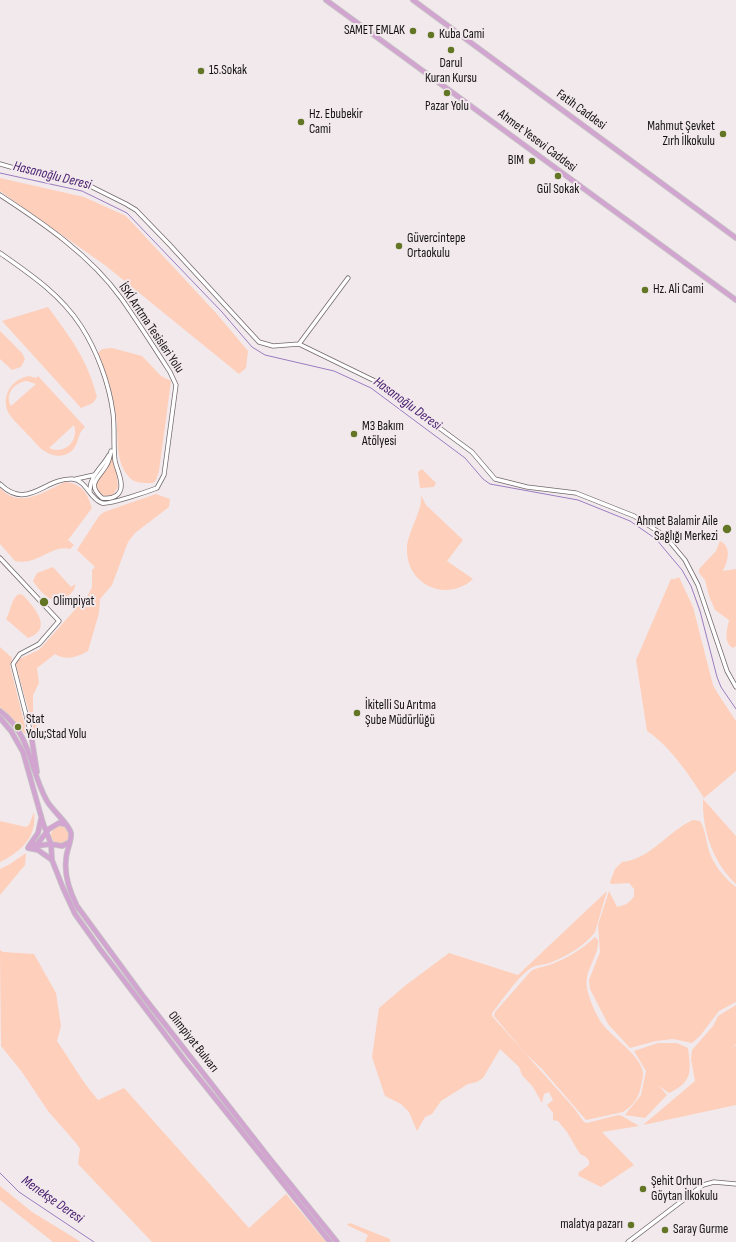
<!DOCTYPE html>
<html>
<head>
<meta charset="utf-8">
<style>
  body { margin:0 }
  canvas { display:block; background:#f2e9ec }
</style>
</head>
<body>
<canvas width="736" height="1242"></canvas>
<script>
const ctx = document.querySelector('canvas').getContext('2d');
ctx.lineJoin = 'round';
function fillPath(path, color) { ctx.fillStyle = color; ctx.fill(path, 'evenodd'); }
function strokePath(path, color, width, dash) { ctx.strokeStyle = color; ctx.lineWidth = width; ctx.lineCap = dash ? 'butt' : 'round'; ctx.setLineDash(dash || []); ctx.stroke(path); }
function label(font, color, halo, rows, align = 'center') {
  ctx.font = font + ' "Sofia Sans Condensed",sans-serif'; ctx.lineWidth = 4; ctx.setLineDash([]); ctx.textBaseline = 'middle'; ctx.strokeStyle = halo; ctx.fillStyle = color; for (const [text, x, y, turn = 0] of rows) {
    ctx.save(); ctx.translate(x, y); ctx.rotate((+turn || 0) * Math.PI / 180); ctx.textAlign = isNaN(turn) ? turn : align; if (halo) ctx.strokeText(text, 0, 0); ctx.fillText(text, 0, 0); ctx.restore();
  }
}
fillPath(new Path2D(`
  M0,178L84,197L126,216L216,313L248,351L246,368L239,374L106,266L0,191Z
  M48,307C71,339 87,358 97,397L93,403L81,408L2,321Z
  M0,331L22,353L25,359L21,367L12,370L0,359Z
  M112,348L142,356L161,376L171,381L159,471L156,480L153,483C145,483 135,484 129,477C114,460 119,437 116,415C113,394 107,373 98,353L102,349Z
  M29,376L36,378L38,376L85,427C76,434 80,448 67,454C60,457 52,456 46,452C39,449 34,440 28,435C22,428 15,422 9,414C0,397 11,379 29,376ZM27,381L36,384L11,406C4,394 15,382 27,381ZM74,425C79,441 65,455 49,448Z
  M114,453L118,487L113,495L105,496L98,492L96,483L107,469Z
  M422,469L436,483L434,487L420,488L418,472Z
  M65,482C83,484 87,493 92,508L68,540L74,545L70,549C52,544 37,566 15,561L0,544V488C20,510 45,491 65,482Z
  M156,494L170,499L169,507L135,533L128,542L112,585L100,599L99,613L88,651C78,657 65,661 55,654L37,668L39,683L33,695V710L38,730L37,741L16,665L17,660L39,650L88,595L92,587V570L95,567L77,550L99,516L104,512Z
  M421,495L426,505L463,540L447,561L473,579C447,603 406,585 407,549C407,532 423,511 421,495Z
  M720,541C732,547 728,561 723,571L736,569V646L733,648C723,642 727,630 729,620L715,610L709,596L705,580L699,573V569L716,551Z
  M53,567L71,587L75,584C75,589 73,592 69,595C54,608 42,594 33,581L37,573Z
  M679,577L693,607L713,685L718,694L736,721V771L704,798C690,776 669,745 647,731L636,660L671,579H675Z
  M19,594L23,595C33,606 55,629 28,638L6,619C11,611 11,598 19,594Z
  M0,647L12,658L10,666L27,734H25L0,707Z
  M703,799L736,836V884C713,863 702,830 703,799Z
  M34,812C37,837 22,851 0,862V821L26,827L29,825Z
  M693,820L700,821C706,831 706,841 709,851C714,865 724,878 736,887V1002L719,1011L700,1036L692,1043L673,1039L656,1041L630,1048L608,1024L590,989L589,980L600,952L598,925L609,891L617,907C625,905 629,904 634,896V889L629,883L611,884L610,882L615,869L622,862C651,859 668,831 693,820Z
  M51 835a9 9 0 1 1 18 0a9 9 0 1 1-18 0Z
  M26,853L25,865L0,895V869L10,864Z
  M607,891L595,932C586,945 567,956 552,962C545,965 538,964 531,968C517,977 503,1000 492,1013V1016L573,1107L584,1122L587,1123L618,1115L622,1116L639,1126L602,1132L634,1165L601,1187L579,1176L578,1173L589,1165V1161L586,1157L580,1154L567,1132L558,1121L553,1120V1113L547,1105L553,1100L549,1092L544,1094L542,1103L533,1087L522,1075L519,1067L500,1049L483,1078L477,1082L468,1084L441,1101L432,1114L425,1117L417,1131L409,1112L401,1104L385,1096L372,1057L379,1008L406,985L449,953L518,975Z
  M595,937L598,940C599,957 584,970 587,987C588,997 595,1012 600,1021C610,1036 642,1056 643,1073C643,1077 642,1081 641,1085C640,1096 633,1106 623,1112L586,1120L542,1069L525,1053L494,1016L495,1012L531,971C538,967 544,967 552,964C566,959 584,948 595,937Z
  M0,950L3,952L34,954L56,993L61,1026L57,1041C71,1061 82,1082 98,1100L124,1088L249,1228L286,1194L326,1242H152L78,1164L80,1149L76,1143L48,1111L22,1072L1,1046Z
  M736,1005V1044L731,1049L736,1045V1105L643,1125L695,1081L691,1059L692,1050L713,1026L718,1016Z
  M658,1043H677L688,1048C691,1071 693,1082 669,1093L659,1086L667,1095L645,1118L625,1115L641,1095L646,1071L634,1051Z
  M0,1186L32,1212L81,1242H53L0,1200Z
  M350,1223L390,1239V1242H365L368,1235L347,1225Z`), '#fecfba');
strokePath(new Path2D(`
  M0,173L82,191L127,213L222,312L252,347L265,355L334,371L371,388L465,458L483,479L490,484L578,500L630,521L656,539L682,570L691,586L700,611L717,677L721,687L736,709
  M0,1173L19,1192L94,1242`), '#9a7dc1', 1);
const minor = new Path2D(`
  M0,164L28,172L86,184L126,204L136,210L168,243L259,342L273,346L299,344L348,278
  M0,195C43,223 90,255 121,298C138,322 154,347 170,372L176,385L164,475L157,488C149,491 109,505 102,503C89,499 87,480 72,479C44,478 28,511 0,484
  M0,253C30,274 60,294 81,326C97,351 109,383 113,413C115,429 113,445 115,461C117,470 124,483 120,491C117,498 108,499 102,498C86,484 99,478 106,466C109,462 110,457 111,451
  M299,344L377,382L472,452L495,479L527,487L576,493L634,516L665,536L685,560L698,585L727,671L736,687
  M76,479L94,475
  M90,492C89,476 102,468 109,455
  M0,558L59,621L39,644L20,654L13,664L31,734
  M628,1242L703,1185L714,1182L736,1184`);
const major = new Path2D(`
  M326,0L736,300
  M413,0L736,238
  M0,711C32,735 29,769 47,801C52,810 69,824 71,833C72,841 66,851 66,860C64,876 70,892 77,906L143,996L270,1159L337,1242
  M0,718L11,731L23,752L43,823L51,844L52,860L63,888L75,914L100,949L186,1062L330,1242
  M31,734L37,772
  M29,846L38,833L41,819
  M35,846L51,844L62,846L70,842
  M28,848L38,843L49,829L59,823L64,824
  M28,848L38,850L52,860`);
strokePath(minor, '#71696c', 5);
strokePath(major, '#c7c6c6', 6);
strokePath(minor, '#fff', 3.5);
strokePath(major, '#d1a5d0', 4.5);
for (const [x, y, r, color] of [
  [413,31,4,"#637626"],
  [431,35,4,"#637626"],
  [451,50,4,"#637626"],
  [201,71,4,"#637626"],
  [447,93,4,"#637626"],
  [301,122,4,"#637626"],
  [723,134,4,"#637626"],
  [532,161,4,"#637626"],
  [558,176,4,"#637626"],
  [399,246,4,"#637626"],
  [645,290,4,"#637626"],
  [354,434,4,"#637626"],
  [727,529,5,"#637626"],
  [44,602,5,"#637626"],
  [357,713,4,"#637626"],
  [18,727,4,"#637626"],
  [643,1189,4,"#637626"],
  [631,1225,4,"#637626"],
  [665,1230,4,"#637626"]
]) { const dot = new Path2D(); dot.arc(x, y, r, 0, 2 * Math.PI); ctx.fillStyle = color; ctx.fill(dot); strokePath(dot, '#f2e9ec', 1.5); }
label('13px', '#141112', '#f2e9ec', [
  ["SAMET EMLAK",405,31,"right"],
  ["Kuba Cami",439,35],
  ["Darul",451,64,"center"],
  ["Kuran Kursu",451,79,"center"],
  ["15.Sokak",209,71],
  ["Pazar Yolu",447,107,"center"],
  ["Hz. Ebubekir",309,115],
  ["Cami",309,130],
  ["Mahmut Şevket",715,127,"right"],
  ["Zırh İlkokulu",715,142,"right"],
  ["BIM",524,161,"right"],
  ["Gül Sokak",558,190,"center"],
  ["Güvercintepe",407,239],
  ["Ortaokulu",407,254],
  ["Hz. Ali Cami",653,290],
  ["M3 Bakım",362,427],
  ["Atölyesi",362,442],
  ["Ahmet Balamir Aile",718,522,"right"],
  ["Sağlığı Merkezi",718,537,"right"],
  ["Olimpiyat",53,602],
  ["İkitelli Su Arıtma",365,706],
  ["Şube Müdürlüğü",365,721],
  ["Stat",26,720],
  ["Yolu;Stad Yolu",26,735],
  ["Şehit Orhun",651,1182],
  ["Göytan İlkokulu",651,1197],
  ["malatya pazarı",623,1225,"right"],
  ["Saray Gurme",673,1230]
], 'left');
label('13px', '#141112', '#f2e9ec', [
  ["Fatih Caddesi",581,110,36],
  ["Ahmet Yesevi Caddesi",537,141,37],
  ["İSKİ Arıtma Tesisleri Yolu",151,328,56],
  ["Olimpiyat Bulvarı",193,1042,52]
]);
label('italic 14px', '#451b6d', '#f2e9ec', [
  ["Hasanoğlu Deresi",52,176,14],
  ["Hasanoğlu Deresi",407,404,36],
  ["Menekşe Deresi",52,1200,35]
]);
</script>
</body>
</html>
